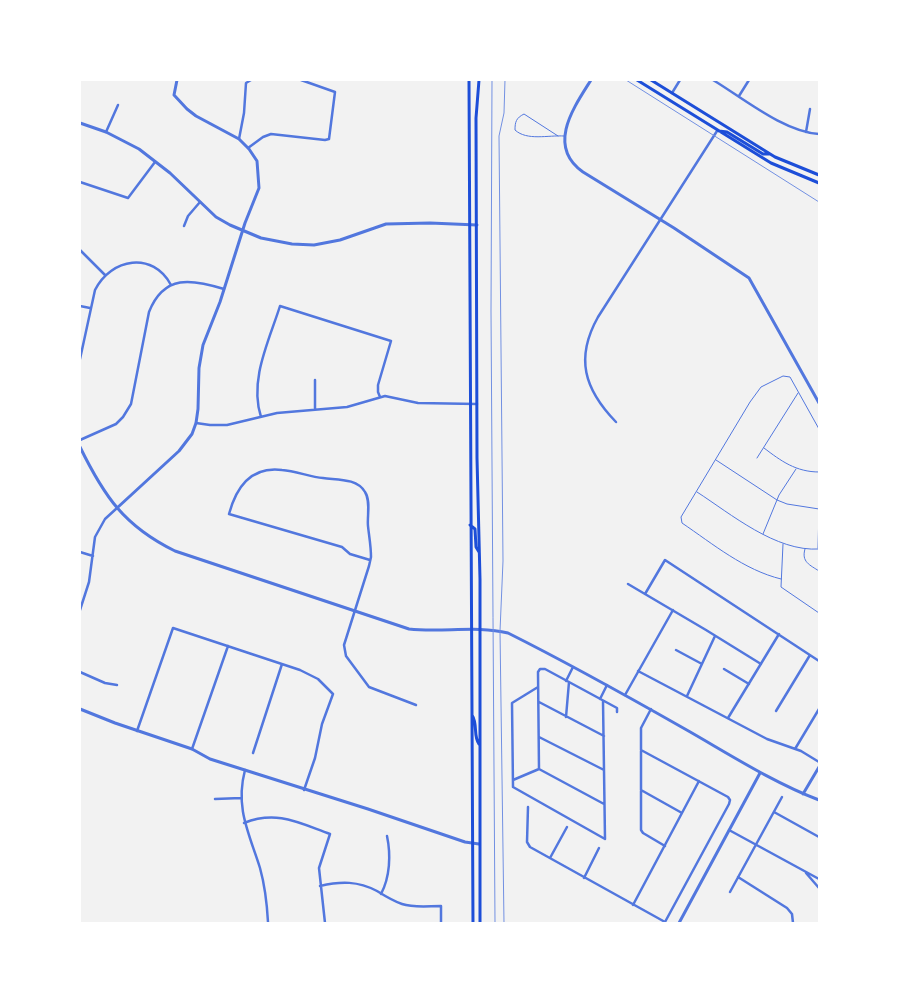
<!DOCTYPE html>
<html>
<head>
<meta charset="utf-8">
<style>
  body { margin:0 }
  #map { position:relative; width:899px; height:1003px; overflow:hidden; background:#f2f2f2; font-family:"IBM Plex Serif",serif }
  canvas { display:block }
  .frame { position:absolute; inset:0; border:81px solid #fff; pointer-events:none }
</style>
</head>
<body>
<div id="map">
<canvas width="899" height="1003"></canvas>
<div class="frame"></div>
</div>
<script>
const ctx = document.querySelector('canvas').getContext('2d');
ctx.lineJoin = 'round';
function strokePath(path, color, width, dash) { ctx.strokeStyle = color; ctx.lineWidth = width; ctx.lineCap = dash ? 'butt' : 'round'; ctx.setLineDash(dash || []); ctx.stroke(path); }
strokePath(new Path2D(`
  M558,136L524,114C516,118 515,122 515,130C527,141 548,135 564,136
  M764,448C781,461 796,472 819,472
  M757,458L798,393
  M716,460L777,500L787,504L819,509
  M697,492C731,514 776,552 819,549
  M763,534L779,495L796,469
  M783,544L781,587L819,613
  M818,548L819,510
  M805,549C801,562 810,565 819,571
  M781,579C744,570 713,544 682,523L681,517L750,402L761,387L783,376L790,377L819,429`), '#5277de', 1);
strokePath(new Path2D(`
  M713,80C743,98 784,132 819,134
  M672,93L680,80
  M739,96L749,80
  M106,132L118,105
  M806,132L810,109
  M239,139L244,113L246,83L251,80
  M248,148L263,137L271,134L325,140L329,139L335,92L301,80
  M80,182L128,198L155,162
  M184,226L188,216L200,202
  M80,250L105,275
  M80,306L90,308
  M80,359L95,290C111,258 153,251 171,285
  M315,409V380
  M261,417C249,380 269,341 280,306L391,341L378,385V392L380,397
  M616,422C584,389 575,358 598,317L717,131
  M196,423L210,425H227L277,413L347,407L385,396L418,403L477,404
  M80,440L116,424L123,417L131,404L149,312C164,274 192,279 224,289
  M80,552L93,556
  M370,560L350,554L342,547L229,514C236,488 251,466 282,470C296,471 310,477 323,478C337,480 357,478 365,492C371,501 367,516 368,526C369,536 371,546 371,557L369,566L344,645L346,656L369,687L416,705
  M628,584L706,630L761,664
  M645,594L665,560L819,661
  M80,610L89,582L95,537L105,519L117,508
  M676,650L702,664
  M724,669L749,684
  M638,671L767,739L801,751L819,762
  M80,672L105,683L117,685
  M566,681L573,667
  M538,687L512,703L513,787L605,839
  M625,695L673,610
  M687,696L715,636
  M600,699L607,685
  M603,701L605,839
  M539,702L604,736
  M651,709L641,728V830L643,833L665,846
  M776,711L810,655
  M566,717L569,682
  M728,718L779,634
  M137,731L173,628L300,670L318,679L333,694L322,724L315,758L304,790
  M539,737L604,770
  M192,749L228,646
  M795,749L819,709
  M253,753L282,664
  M539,769L604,804
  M245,770C235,808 249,833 260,868C265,886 267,904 268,922
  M513,780L539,769L538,672L540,669H545L617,708V712
  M641,790L682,813
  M215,799L241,798
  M528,807L527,842L530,847L665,922L729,804L730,800L728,797L641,750
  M774,812L819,837
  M244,823C277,810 299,823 330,834L319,868L325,923
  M729,830L819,879
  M550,858L567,827
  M806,873L819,888
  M738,877L787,908L792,914L793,923
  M584,878L599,848
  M320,886C341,881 358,881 377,891C385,896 393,901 402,904C414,908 428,906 441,906V923
  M730,892L782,797
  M381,894C390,877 391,855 387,836
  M633,905L699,781`), '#5277de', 2.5);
strokePath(new Path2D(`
  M591,80C574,107 546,146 583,172L674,228L749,278L819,403
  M80,123L106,132L139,149L170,173L216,217L230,225L261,238L292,244L314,245L340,240L386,224L430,223L477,225
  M80,447C104,496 124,526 175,551L409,629C442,633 476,625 508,633C568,663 627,696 685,729C729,754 772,782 819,800
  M117,508L179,451L192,434L196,423L198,409L199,368L203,345L220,302L245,223L259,188L257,161L249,149L239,139L196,116L187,109L174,95L177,80
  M80,709L115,723L192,749L210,759L368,809L465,842L479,844
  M803,794L819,767
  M679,923L760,773`), '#5277de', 3);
strokePath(new Path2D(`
  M469,80L473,923
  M479,80L476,118L477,458L480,579V923
  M637,80L771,163L819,183
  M651,80L775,157L819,175
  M719,131L727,132L763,154H769
  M470,525L475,529L476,547L479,552
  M472,715C478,724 473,736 479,744`), '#1d4ed8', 3);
strokePath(new Path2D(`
  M492,80L491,311L495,923`), '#7290e2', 1);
strokePath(new Path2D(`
  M626,80L819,202
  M504,923L500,631L503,561L499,136L504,113L505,80`), '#7290e2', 1);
</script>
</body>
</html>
